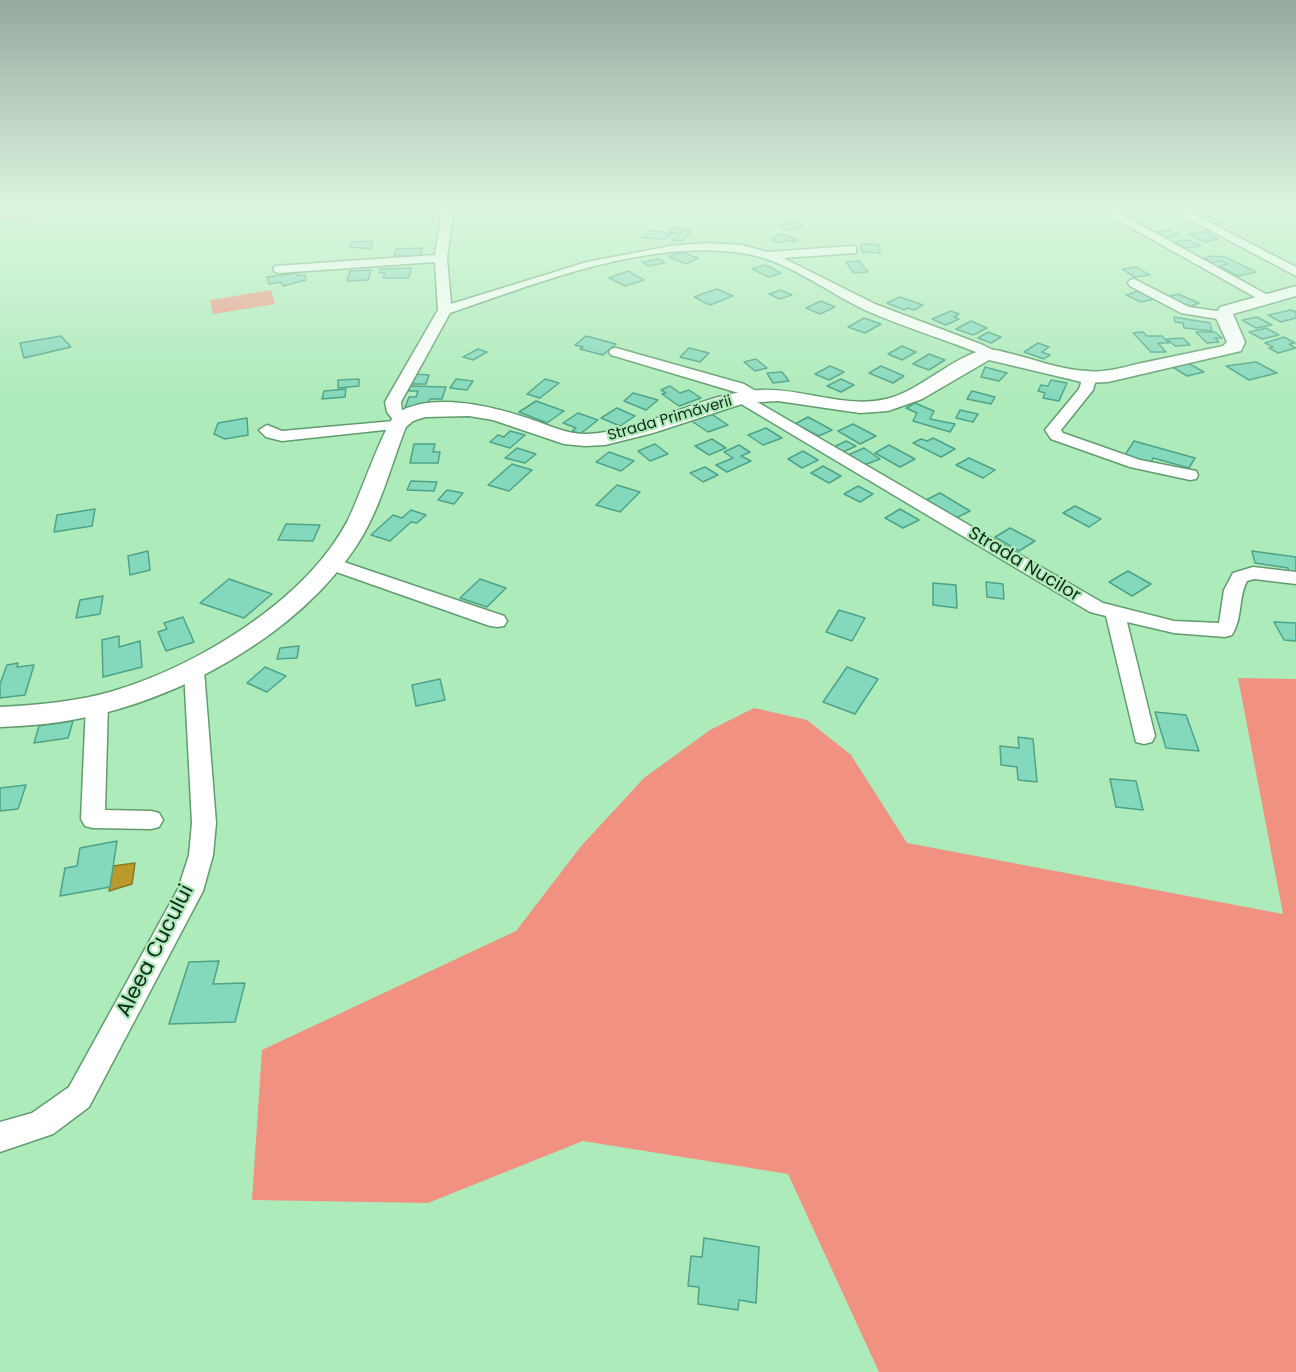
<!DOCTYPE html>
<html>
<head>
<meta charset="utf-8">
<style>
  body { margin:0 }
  canvas { display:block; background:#aeebba }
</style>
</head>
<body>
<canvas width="1296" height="1372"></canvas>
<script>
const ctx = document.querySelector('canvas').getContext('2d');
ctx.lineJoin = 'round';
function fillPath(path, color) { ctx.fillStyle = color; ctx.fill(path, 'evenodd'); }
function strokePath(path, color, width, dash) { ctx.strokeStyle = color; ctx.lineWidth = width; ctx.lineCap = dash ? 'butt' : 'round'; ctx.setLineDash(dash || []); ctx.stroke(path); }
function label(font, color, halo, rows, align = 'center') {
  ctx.font = font + ' Poppins,sans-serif'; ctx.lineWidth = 4.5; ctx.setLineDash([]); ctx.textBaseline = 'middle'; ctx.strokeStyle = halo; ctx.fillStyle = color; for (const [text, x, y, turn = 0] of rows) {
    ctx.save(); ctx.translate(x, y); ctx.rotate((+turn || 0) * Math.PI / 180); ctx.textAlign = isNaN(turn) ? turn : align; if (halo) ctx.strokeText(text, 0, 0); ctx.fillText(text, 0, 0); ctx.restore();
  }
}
fillPath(new Path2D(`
  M0,207H117L50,217L0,219Z
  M271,290L275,304L213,314L210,300Z
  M1238,678L1296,679V1372H879L788,1174L583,1141L428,1203L252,1200L262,1050L516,931L582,845L644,778L710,730L754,708L807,720L851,755L907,843L1283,914Z`), '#f09181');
const water = new Path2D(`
  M135,863L132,884L109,891L113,866Z`);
fillPath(water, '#bc992c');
strokePath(water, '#897826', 1.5);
const building = new Path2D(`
  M370,207H385L383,214L367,215Z
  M1200,212L1222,222L1210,224L1189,213Z
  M796,222L803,226L786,230L779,226Z
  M674,228L692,231L681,241L672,240L680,234L669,232Z
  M652,230L672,234L665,239L642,238Z
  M1169,230L1179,235L1165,238L1155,232Z
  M1204,232L1218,239L1204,242L1190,234Z
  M781,234L798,240L793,242L786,240L781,243L771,240Z
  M1189,240L1201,246L1186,248L1175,242Z
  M373,241L371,249L350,247L351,242Z
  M861,244L879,245L880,253L862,252Z
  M422,248L420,256H394L396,249Z
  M681,252L698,258L686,264L669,257Z
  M1213,256L1225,257L1256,272L1238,276L1219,266L1228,264L1222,261L1212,263L1204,258Z
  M660,259L665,263L648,266L642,262Z
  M859,261L868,272L854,273L846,262Z
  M765,265L781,273L769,277L752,269Z
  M1136,267L1150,275L1135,277L1122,269Z
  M411,268L409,278H383L385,273H379L380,269Z
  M371,270L368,280L347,281L350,271Z
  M628,271L644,280L625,286L609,278Z
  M297,273L298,276L305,275L306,280L283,286L281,282L269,284L267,277Z
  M717,289L733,296L710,305L694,297Z
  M781,290L792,295L780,299L769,294Z
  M1138,291L1154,299L1141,302L1126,295Z
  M1178,294L1199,303L1189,307L1167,297Z
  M900,297L923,305L914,310L908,308L904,310L887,303Z
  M821,301L835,307L820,314L806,308Z
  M1291,310L1296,312V318L1281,322L1268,315Z
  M951,311L959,314L954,317L959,319L946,325L932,319Z
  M1174,317L1210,323L1212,331L1184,328L1183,323L1175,322Z
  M1257,317L1272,325L1256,328L1242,320Z
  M864,318L881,324L865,333L848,327Z
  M971,321L987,328L973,335L956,329Z
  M1266,328L1279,335L1262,339L1249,332Z
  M988,332L1001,337L991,343L978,338Z
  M1143,332L1147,336H1162L1169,343H1158L1166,352H1151L1133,333Z
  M1196,332H1215L1222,338H1215L1219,342L1207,343Z
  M61,336L71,347L24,358L20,343Z
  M586,336L616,344L603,355L580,349L583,347L575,345Z
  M1284,337L1295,343L1289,344L1296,348L1278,353L1269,348L1273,347L1265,343Z
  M1183,338L1190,345L1175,346L1167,339Z
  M1038,343L1049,347L1042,352L1050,355L1044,359L1024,352Z
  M902,346L916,352L902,360L888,354Z
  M689,348L709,353L700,362L680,357Z
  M478,349L487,352L473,360L463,357Z
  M929,354L945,360L929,370L913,364Z
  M756,359L767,368L755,371L744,362Z
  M1256,362L1277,373L1249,380L1226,366Z
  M1188,363L1204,372L1187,376L1171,366Z
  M830,366L844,372L829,380L815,374Z
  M881,366L904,376L893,383L869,373Z
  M985,367L1007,373L999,381L981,377Z
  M782,372L789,381L773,383L767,373Z
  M413,374L429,375L426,384H410Z
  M359,379V386L338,388V380Z
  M456,379L473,381L467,390L450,388Z
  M545,379L559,383L540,398L527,394Z
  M841,379L854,385L841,392L827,386Z
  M1051,380L1067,383L1059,401L1043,398L1045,393L1038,391L1041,385L1048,386Z
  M410,386L446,387L442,399H430L427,407H405L409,397H416L418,391H408Z
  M670,386L680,393L689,390L701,398L679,406L662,394L666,393L661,390Z
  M346,389L345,397L322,399L324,391Z
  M972,391L995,397L991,404L967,399Z
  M633,393L658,400L646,410L624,401Z
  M536,401L564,411L547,423L519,412Z
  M915,403L934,411L930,419L955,424L950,432L913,421L917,413L906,408Z
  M617,408L635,416L620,426L601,418Z
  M960,410L978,414L973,422L956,418Z
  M578,413L598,420L580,434L572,431L576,428L563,423Z
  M710,413L728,425L708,432L690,420Z
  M808,417L832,430L819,436L795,424Z
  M247,418L248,435L225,439L214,434L218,423Z
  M853,424L876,436L860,444L838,431Z
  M766,428L782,438L763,445L748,435Z
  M510,431L525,435L510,448L490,442L498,435L504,437Z
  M933,438L955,449L941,457L913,443L921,439L927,441Z
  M712,439L726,448L709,455L695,446Z
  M846,441L856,446L843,452L834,447Z
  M1134,441L1195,458L1189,468L1153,458L1151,463L1125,455Z
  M414,444H435L433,452H440L438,463H410Z
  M655,444L668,454L650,461L638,451Z
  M739,445L750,452L741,456L751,461L727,472L716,465L733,458L724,452Z
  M889,445L915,459L900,467L875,453Z
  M517,448L536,454L525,463L505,458Z
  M864,448L880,459L864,465L848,455Z
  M803,451L818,460L802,468L788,459Z
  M609,452L634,461L621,471L596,462Z
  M969,458L995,470L983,478L956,465Z
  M512,464L532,470L509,491L488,485Z
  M823,466L841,476L829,483L811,473Z
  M705,467L718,475L703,482L690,473Z
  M411,481L437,482L434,491L407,490Z
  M617,485L640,492L620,512L596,505Z
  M858,486L873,494L860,502L844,494Z
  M447,490L463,493L454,504L438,500Z
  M940,493L970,511L956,518L926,500Z
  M1075,506L1101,519L1089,527L1063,513Z
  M95,509L92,526L54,532L57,515Z
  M900,509L919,520L903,528L885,518Z
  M411,510L426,515L417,523L411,522L390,541L371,535L393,515L402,518Z
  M286,524L320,525L313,541L278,540Z
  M1010,528L1035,541L1019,551L995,537Z
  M148,551L150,570L130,575L128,556Z
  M1252,551L1296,557V572L1289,571L1288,568L1255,563Z
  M1128,571L1151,584L1132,596L1109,582Z
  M229,579L272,594L244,618L200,603Z
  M480,579L506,588L487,607L460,598Z
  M986,582L1003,584L1004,599L987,597Z
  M933,583L956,585L957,608L933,605Z
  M103,596L100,614L76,618L80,600Z
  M839,610L865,618L852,641L826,632Z
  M183,617L194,642L166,651L158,632L167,629L164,623Z
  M1274,622L1296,623V641L1284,640Z
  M119,636V647L140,641L142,667L103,677L102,640Z
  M299,646L297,658L277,659L280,648Z
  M18,663L17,667L34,665L25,695L0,698V684L7,665Z
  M265,667L286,676L267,692L247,683Z
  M847,667L878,679L855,714L823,702Z
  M440,679L445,700L416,706L412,685Z
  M1155,712L1186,715L1199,751L1166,748Z
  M73,721L68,738L34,743L39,726Z
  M1018,737L1033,739L1037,782L1018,780L1017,767L1001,765L1000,746L1019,748Z
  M1110,779L1136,781L1143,810L1116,807Z
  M26,785L18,809L0,811V788Z
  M117,841L110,887L60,896L65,868L77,866L80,848Z
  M219,961L213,984L245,983L235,1022L169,1024L189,962Z
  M704,1238L759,1247L756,1303L739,1300L738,1310L698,1304L699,1287L688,1286L691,1256L702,1257Z`);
fillPath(building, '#84d8bb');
strokePath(building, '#4ea388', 1.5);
const minor = new Path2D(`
  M391,207H417L412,210L396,211Z
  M439,207L454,208L447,258L451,304L587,262L670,246L707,243L742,245L767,252L852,246L856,247V253L783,258L875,304L983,345L1000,354L998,357H988C948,340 905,328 865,310C825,291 786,259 742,253C647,239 538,283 450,313L401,402L402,411L409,419L403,423V428L282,441L266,437L259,430L267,425L282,431L394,421L387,412L385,402L438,310L435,262L279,273L275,272L273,269L275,266L435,255L442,210Z
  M1094,207H1108L1273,298L1267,302L1262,301Z
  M1166,207H1180L1296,267V276Z
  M1134,279L1189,307L1224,312L1231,316L1224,320L1181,313L1130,286L1128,283L1130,280Z
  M616,348L744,384L764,396L762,399H752L1103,603L1174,621L1219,623L1224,590L1233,573L1253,567L1296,572V584L1254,579L1247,581C1238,598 1243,617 1232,635L1225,637L1174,633L1127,622L1155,736L1152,742L1144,744L1136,742L1106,616L1090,612L731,398L734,395L742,394L611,355L609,352L611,349Z
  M1086,373L1093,377L1095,383L1093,390L1061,430L1063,433L1140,460L1196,471L1198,475L1196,479L1190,480L1130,467L1051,439L1045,430L1079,389L1081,383L1079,377Z
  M332,558L504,616L507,621L504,626L497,627L490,626L325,568L323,564L325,560Z
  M194,663L201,665L204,670L216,823L213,855L203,891L89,1107L53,1134L0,1152V1122L32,1113L69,1087L178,889L189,855L192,823L184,670L187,665Z
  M97,696L105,699L108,704L105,810L151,811L159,813L163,820L159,827L151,829L93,828L85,826L81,819L86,704L89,699Z`);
const tertiary = new Path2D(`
  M1296,286V296L1233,314L1245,342L1241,351L1108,382L1086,383L989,360L922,399L888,411L860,413L778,401L745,403L653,433L605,445L585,446L564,444L493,420L469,416L425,417L413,421L406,427C390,467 381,508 357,545C299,634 180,700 77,719C51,724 26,726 0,727V707C37,705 74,702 110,692C196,667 306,601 348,520C358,501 386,420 397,413C434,391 495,407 533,420C550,426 567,434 586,434C648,432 700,392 761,390C802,388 845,409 886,399C921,391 954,355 985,350C994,348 1003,352 1012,354C1036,360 1062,370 1087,371C1105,373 1124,367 1142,363C1169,357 1196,352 1223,346L1227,342L1215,316L1220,307Z`);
strokePath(minor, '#619c6f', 3);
strokePath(tertiary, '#619c6f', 3);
fillPath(minor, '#fff');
fillPath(tertiary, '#fff');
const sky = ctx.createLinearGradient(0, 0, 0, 399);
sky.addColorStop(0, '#96a99d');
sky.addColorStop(0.52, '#dbf6e0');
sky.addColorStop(1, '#dbf6e000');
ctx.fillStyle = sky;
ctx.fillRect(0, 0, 1296, 399);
label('15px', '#122b19', '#aeebba', [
  ["Strada Primăverii",670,419,-16]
]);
label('18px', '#122b19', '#aeebba', [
  ["Strada Nucilor",1024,565,31]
]);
label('21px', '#122b19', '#aeebba', [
  ["Aleea Cucului",156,951,-63]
]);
</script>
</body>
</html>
